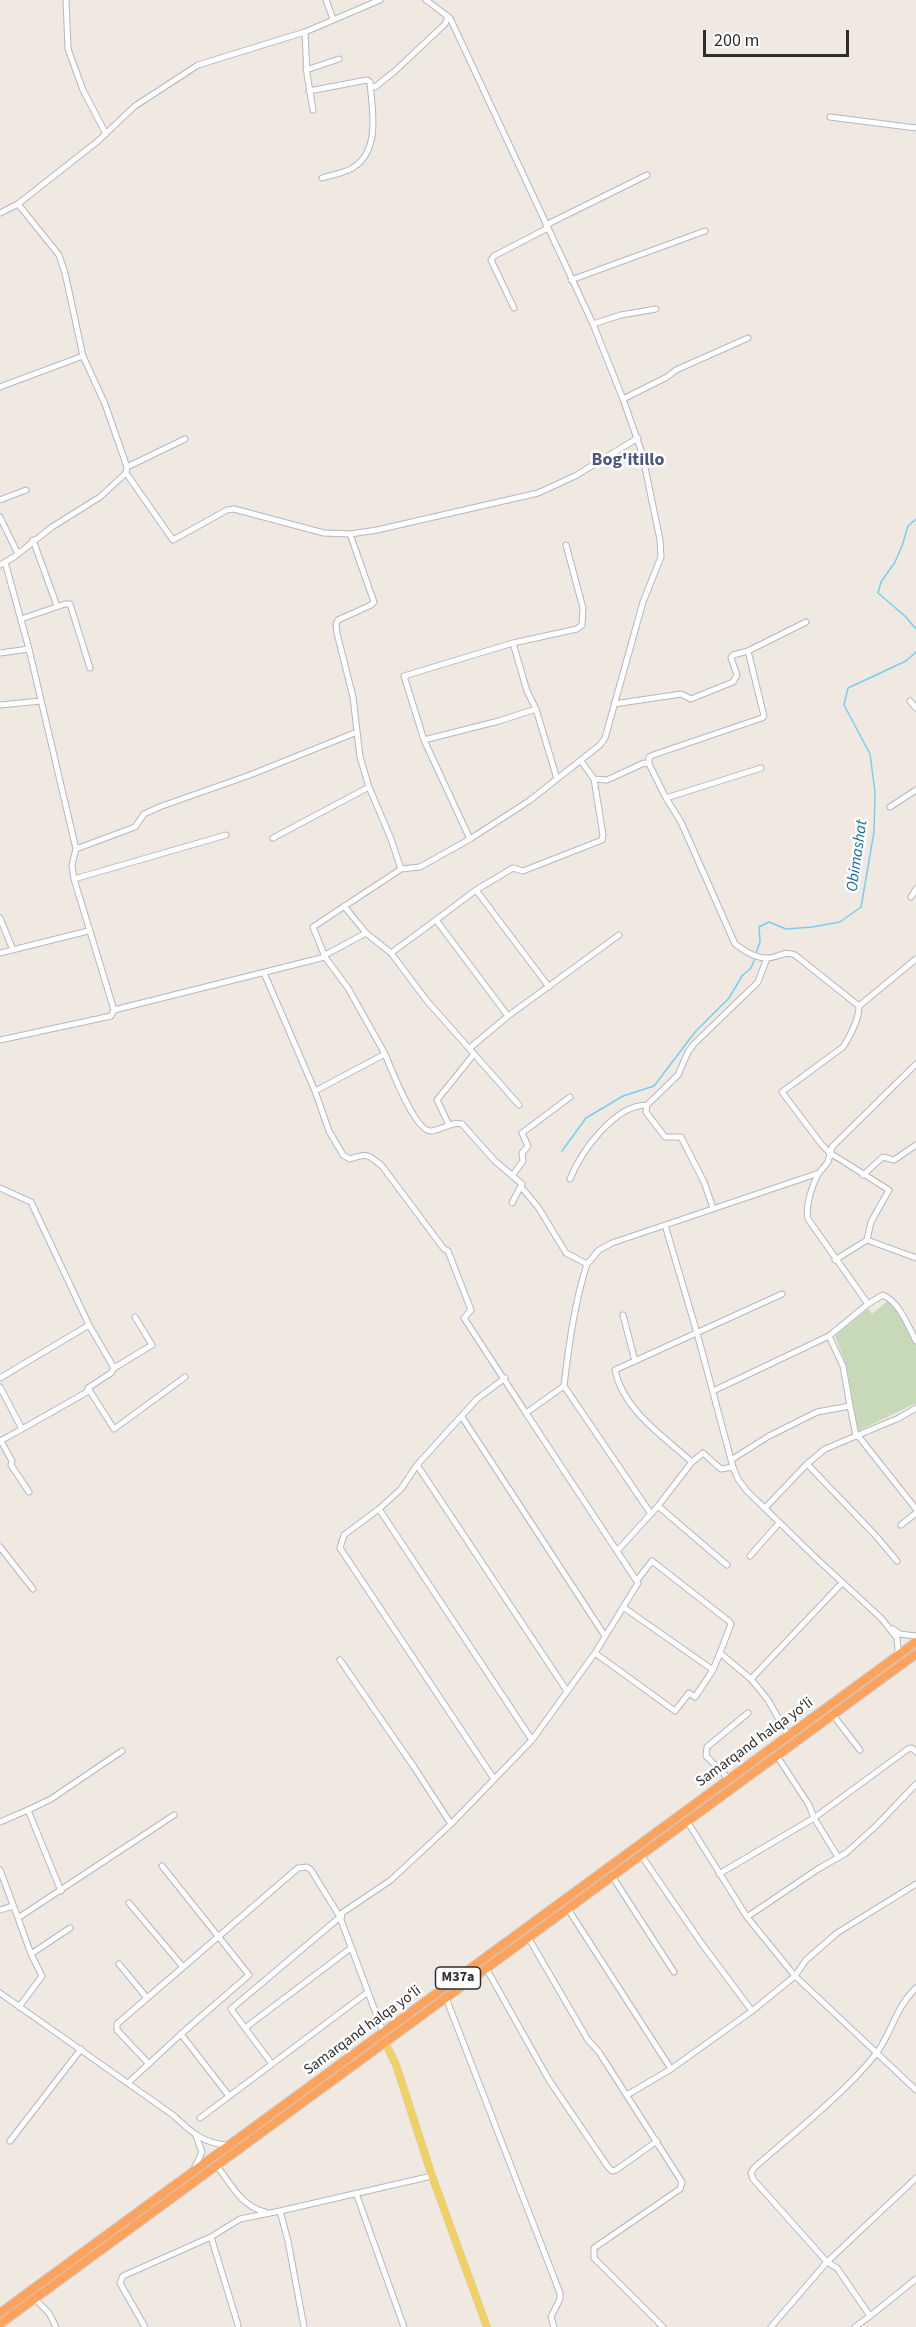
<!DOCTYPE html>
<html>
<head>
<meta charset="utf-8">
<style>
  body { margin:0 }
  #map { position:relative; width:916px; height:2327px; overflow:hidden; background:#efe9e1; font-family:"Source Sans 3",sans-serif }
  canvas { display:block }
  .scale { position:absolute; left:703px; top:30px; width:146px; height:27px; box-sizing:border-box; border:3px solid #2e2e2e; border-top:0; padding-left:8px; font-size:18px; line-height:21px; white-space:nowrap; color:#2e2e2e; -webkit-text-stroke:4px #fff; paint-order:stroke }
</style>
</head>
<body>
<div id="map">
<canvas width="916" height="2327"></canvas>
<div class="scale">200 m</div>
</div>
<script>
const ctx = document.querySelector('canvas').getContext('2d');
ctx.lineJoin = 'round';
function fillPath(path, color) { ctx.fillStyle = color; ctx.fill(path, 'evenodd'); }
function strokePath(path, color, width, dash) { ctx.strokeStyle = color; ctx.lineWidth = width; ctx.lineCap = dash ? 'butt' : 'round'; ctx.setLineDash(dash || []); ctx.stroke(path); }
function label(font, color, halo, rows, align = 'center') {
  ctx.font = font + ' "Source Sans 3",sans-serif'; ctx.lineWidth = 5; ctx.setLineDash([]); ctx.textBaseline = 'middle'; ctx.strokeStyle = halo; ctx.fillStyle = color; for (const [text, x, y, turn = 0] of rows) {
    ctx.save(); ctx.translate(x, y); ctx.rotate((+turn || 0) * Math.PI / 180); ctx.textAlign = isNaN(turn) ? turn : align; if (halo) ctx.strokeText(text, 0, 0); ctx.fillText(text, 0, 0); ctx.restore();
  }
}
fillPath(new Path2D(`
  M890,1299L916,1341V1403L858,1431L846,1364L835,1336L868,1309L872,1314Z`), '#c8d9b8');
strokePath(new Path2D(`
  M916,519L908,526L902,546L895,562L881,582L878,593L905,616L916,629
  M756,953L760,942L759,927L769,922L786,929L812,927L840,922L861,907L874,832L875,792L870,754L844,705L848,688L906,661L916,652
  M562,1151L586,1118L623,1096L654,1086L695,1032L729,998L742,976L751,968L755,958`), '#75cff0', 1.5);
const minor = new Path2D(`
  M66,0L68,49L83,90L106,134
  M326,0L333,19
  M305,32L307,74L313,110
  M306,70L339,59
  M370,85L375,87L395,71L445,24L448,17
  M309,91L367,80L370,82C372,109 381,149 354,167C346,173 331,175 322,178
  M830,117L916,128
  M18,204L59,255L65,273L83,356L105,404L127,467L126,473L173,540L227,510L234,509L324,533L350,534L377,530L538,493L575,476L638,438
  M0,213L18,204L98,141L135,106L198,65L305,32L380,0
  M546,225L647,175
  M571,280L705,231
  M514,308L491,260L494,256L548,228
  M593,324L621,315L656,309
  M0,387L83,356
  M623,399L667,377L676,370L748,338
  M127,467L185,439
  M0,500L26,490
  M0,517L17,552
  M350,534L374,602L371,605L338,620L336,624L337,633L353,697L360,757L369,787L391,839L401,869
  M33,540L57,606
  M5,562L29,649L76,849L72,865L74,879L114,1010L325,957
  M0,565L14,557L52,527L100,497L126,473
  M21,619L65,604H70L90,668
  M513,643L577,629L582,625L583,608L566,545
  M0,653L29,649
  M910,701L916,708
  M614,704L681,694L691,699L733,682L737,675L731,658L733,655L748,651L806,622
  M0,705L41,701
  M424,740L499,721L536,709
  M581,761L594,779L607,780L644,763L649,764L666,798L681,822L735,944C743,950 755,958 766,958C777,959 783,950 795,955L859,1006
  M649,764V757L656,754L762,718L764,716L748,651
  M666,798L761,768
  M890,807L916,790
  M273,838L369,787
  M470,839L424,740L404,676L513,643L527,691L536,709L557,779
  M76,849L135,827L144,814L162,806L250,775L357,732
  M74,879L226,835
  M476,890L549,987
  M911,897L916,889
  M344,906L366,933L391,953L427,1001L474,1054
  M0,918L13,950
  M436,920L476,890L513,868L523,871L602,840L603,835L594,779
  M0,953L88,931
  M391,953L436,920L508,1016
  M325,955L366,933
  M264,973L315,1091L329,1131L343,1155L350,1159C367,1153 368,1154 382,1166L444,1249L448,1251L471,1310L464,1318L526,1413
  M0,1040L111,1016L114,1010
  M471,1047L508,1016L619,935
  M385,1054C391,1068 415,1132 431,1131C442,1130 452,1121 462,1124L495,1161L522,1184L512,1203
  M315,1091L385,1054L348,988L325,957L313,927L401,869L420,867L470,839L529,801L600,745L605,738L643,602L661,557L660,540L642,453L623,399L593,324L450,18L426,0
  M449,1125L437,1100L474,1054L519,1105
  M818,1174C812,1186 805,1206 808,1219L868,1304
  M863,1175L883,1157L894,1160L916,1145
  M512,1176L523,1161L522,1153L528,1146L522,1133L570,1097
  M570,1179C581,1152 614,1105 647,1105
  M0,1188L31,1202L89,1325L0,1378
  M713,1208L704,1182L681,1137H665L646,1112L647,1105L678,1075L688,1052L694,1044L758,982L767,958
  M665,1225L697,1333L733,1467L738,1479L747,1491L817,1559L881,1618L897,1638L898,1650L896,1656
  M867,1240L871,1222L889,1190L830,1153L822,1145L782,1092L843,1047C850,1036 859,1019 859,1006L916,959
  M867,1240L916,1258
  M835,1260L867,1240
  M587,1264L599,1250L612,1243L819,1173L828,1162L832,1147L916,1064
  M623,1315L635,1361
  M89,1325L114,1368L111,1373L88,1388L114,1429L185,1377
  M829,1336L843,1366L850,1406
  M114,1368L152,1345L135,1317
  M505,1378L477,1399L417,1465L567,1691
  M564,1386L651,1514
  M0,1387L22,1429L0,1441
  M713,1391L829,1336L868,1304L883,1295C900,1303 907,1324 916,1341
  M462,1417L605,1636
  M22,1429L87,1392L88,1388
  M1,1441L12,1461L11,1465L29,1492
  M731,1460L769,1436L817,1412L850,1406L856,1436L899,1418L916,1408
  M807,1464L877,1537L897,1561
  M417,1465L401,1489L379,1509L532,1740
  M733,1467L721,1469L703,1453L692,1462C663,1436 623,1410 615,1370L782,1294
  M658,1506L727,1565
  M765,1508L807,1464L825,1449L856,1436L859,1437L916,1509
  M379,1509L344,1535L340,1548L494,1779
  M901,1525L916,1513
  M0,1547L33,1589
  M618,1550L658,1506L692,1462
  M750,1556L779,1523
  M638,1579L652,1561L730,1622L731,1624L720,1653L751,1679
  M623,1607L713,1670L720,1653
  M893,1629L900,1634L916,1636
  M595,1653L675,1711L689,1693L695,1697L713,1670
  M340,1660L414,1767L451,1824
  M833,1715L860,1750
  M788,1735L768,1700L751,1679L842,1583
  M777,1756L809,1805L814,1818L838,1857
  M729,1779L706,1756L707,1747L748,1713
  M687,1821L747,1917L795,1976L916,2090
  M0,1822L28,1810
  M641,1855L702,1944L752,2011
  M162,1866L249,1975L181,2034
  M0,1870L18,1918
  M719,1874L814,1818L908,1749L912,1748L916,1752
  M612,1876L674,1972
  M61,1891L28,1810L51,1799L122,1751
  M129,1903L183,1967
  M568,1909L671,2069
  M0,1910L13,1906
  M747,1917L818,1869L846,1853L877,1825L916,1784
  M528,1937L588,2040L599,2052L682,2182L680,2189L594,2248V2258L663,2327
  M31,1954L18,1918L174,1815
  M119,1964L147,1998
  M486,1968L549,2080L608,2167L612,2171L616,2170L657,2141
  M916,1988C894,2009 892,2034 875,2055C844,2094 792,2134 754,2168L751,2173L753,2179L827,2262L837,2268L870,2316L916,2279
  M0,1993L173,2115C190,2131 203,2144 228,2145
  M446,1998L560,2293V2299L551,2317L554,2327
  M19,2007L42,1976L31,1954L70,1928
  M245,2028L272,2064
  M383,2032L341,1920L342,1913L391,1880L451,1824L532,1740L595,1653L638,1583L526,1413L564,1386C569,1344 574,1305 587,1264L566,1253L538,1207L521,1187
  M149,2064L117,2030V2024L298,1868L307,1867L311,1870L340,1917L231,2009L245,2028L351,1948
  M128,2083L181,2034L229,2096
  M627,2095L671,2069L752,2011L795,1976L806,1960L837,1933L916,1884
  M200,2118L368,1992
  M10,2141L81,2049
  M217,2166C231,2184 241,2206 265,2212
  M194,2169L202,2152L196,2136
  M356,2193L404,2327
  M211,2237L238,2325
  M35,2299L49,2313L56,2327
  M145,2327L120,2283L123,2276L211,2237L240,2219L280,2211
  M304,2327L288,2241L280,2211L432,2176
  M771,2327L827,2262L916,2178
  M855,2327L870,2316`);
const major = new Path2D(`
  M385,2042L396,2065L432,2176L487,2327`);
const highway = new Path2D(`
  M0,2313L916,1642
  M0,2324L916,1654`);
strokePath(minor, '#b4b7c1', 7);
strokePath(major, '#c9c9c9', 8);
strokePath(highway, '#c9c9c9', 10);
strokePath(minor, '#fff', 5);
strokePath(major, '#f2d163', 7);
strokePath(highway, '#ffa35c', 8);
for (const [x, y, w] of [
  [458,1978,45]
]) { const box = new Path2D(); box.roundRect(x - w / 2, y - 11, w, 22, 4.5); ctx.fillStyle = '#fff'; ctx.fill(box); strokePath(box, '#2e2e2e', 1.5); }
label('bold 14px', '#2e2e2e', null, [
  ["M37a",458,1978]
]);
label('15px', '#2e2e2e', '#fff', [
  ["Samarqand halqa yoʻli",755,1743,-36],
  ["Samarqand halqa yoʻli",363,2031,-36]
]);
label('italic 16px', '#0d6fa3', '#fff', [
  ["Obimashat",858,856,-82]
]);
label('bold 18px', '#4d5680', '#fff', [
  ["Bog'itillo",628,461]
]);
</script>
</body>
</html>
